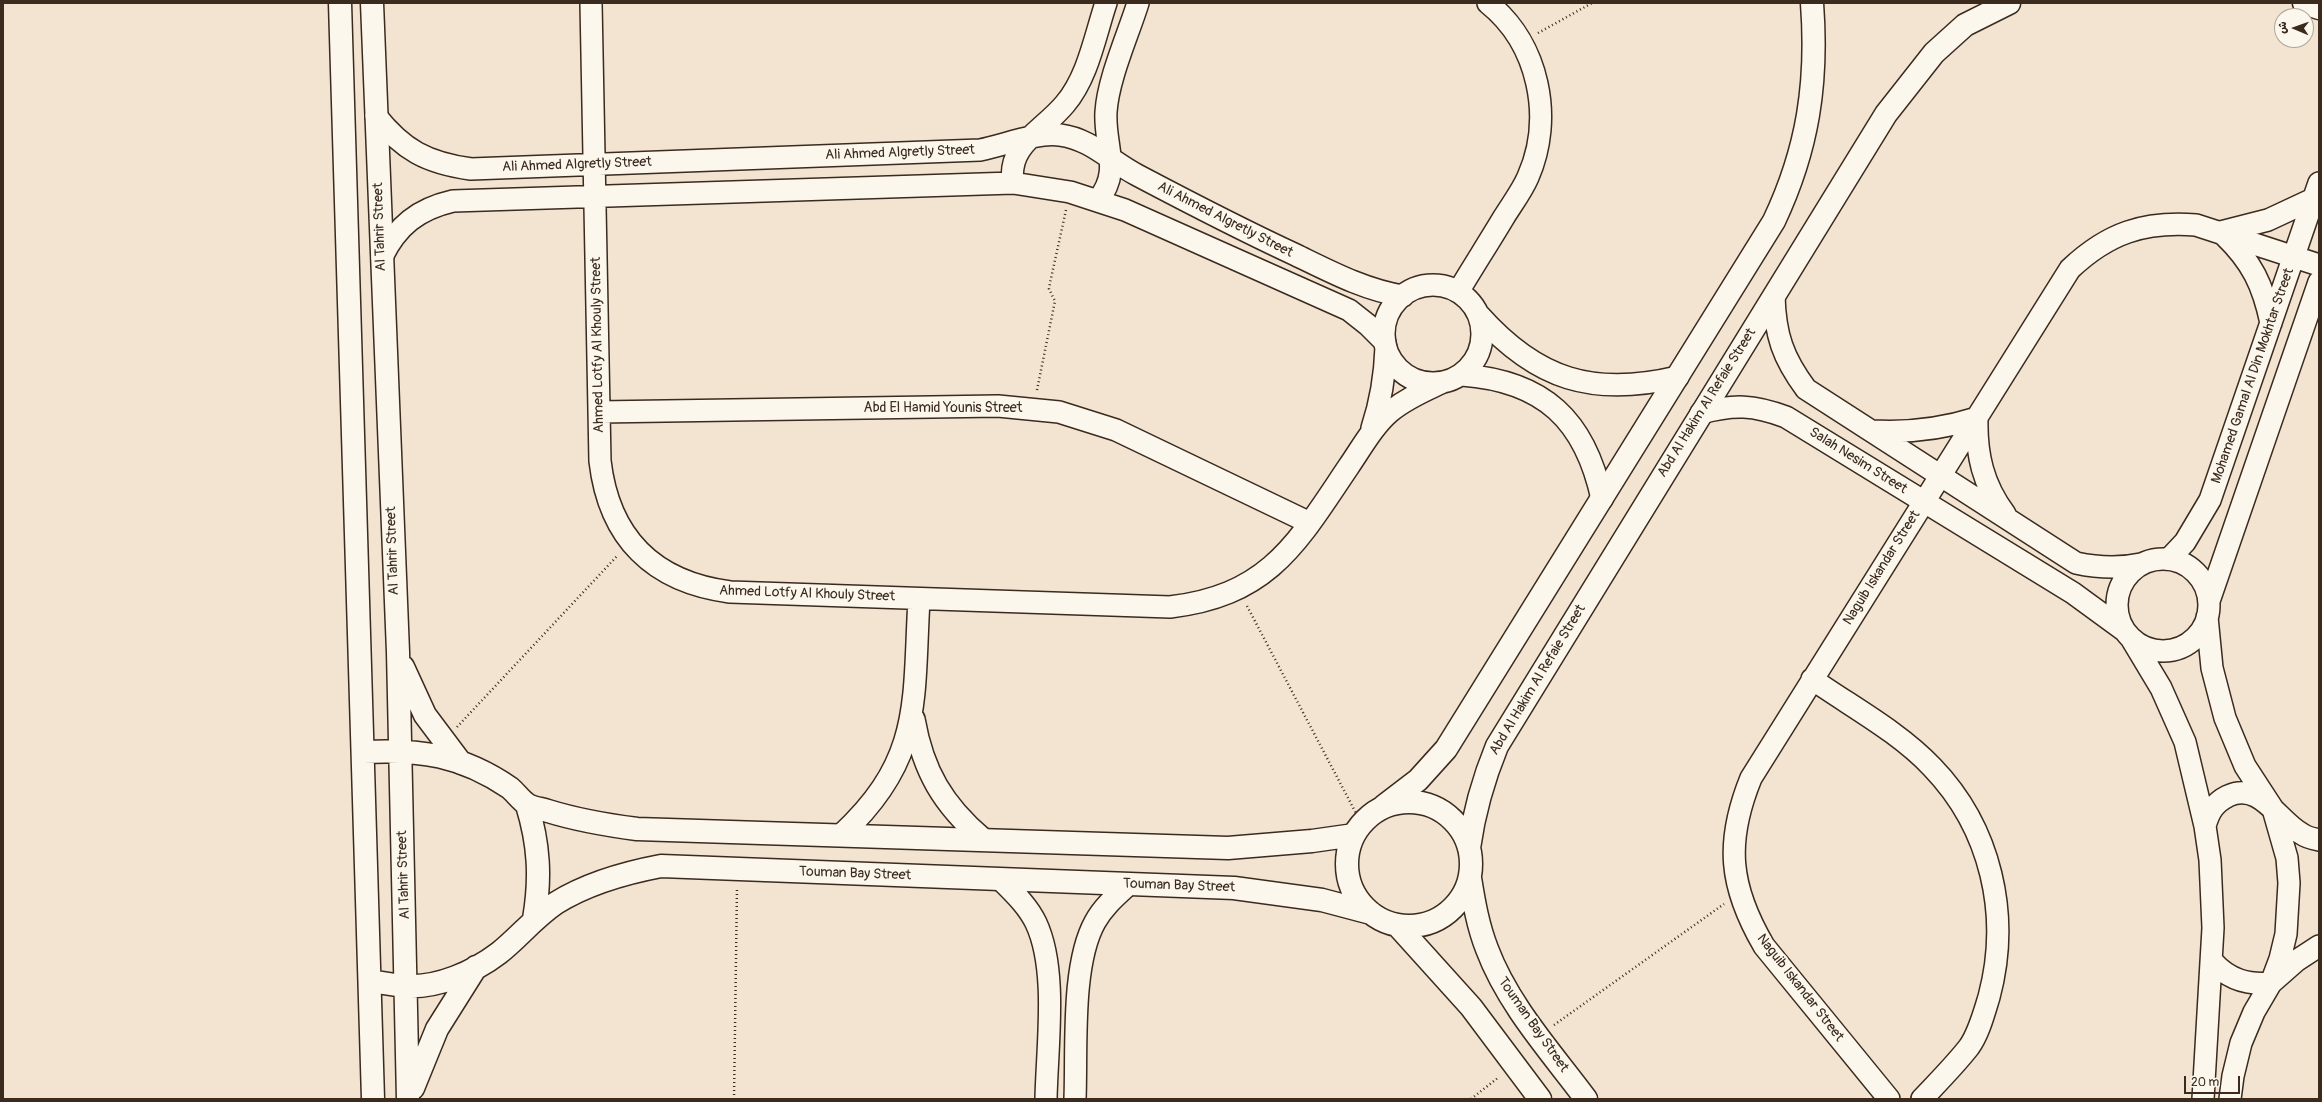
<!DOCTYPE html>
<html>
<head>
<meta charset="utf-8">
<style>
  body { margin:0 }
  #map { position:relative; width:2322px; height:1102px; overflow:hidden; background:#f2e4d0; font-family:Pangolin,"Playpen Sans Arabic",sans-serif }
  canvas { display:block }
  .frame { position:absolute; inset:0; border:4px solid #3b2a1e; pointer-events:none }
  .north { position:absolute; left:2274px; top:8px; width:40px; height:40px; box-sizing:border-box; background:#fbf7ec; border:1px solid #aea59a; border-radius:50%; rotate:272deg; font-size:11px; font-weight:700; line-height:16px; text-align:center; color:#3b2a1e }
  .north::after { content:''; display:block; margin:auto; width:14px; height:18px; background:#3b2a1e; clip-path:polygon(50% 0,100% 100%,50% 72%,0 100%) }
  .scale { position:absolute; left:2184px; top:1076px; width:56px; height:18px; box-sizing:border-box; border:2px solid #3b2a1e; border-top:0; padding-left:5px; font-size:12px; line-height:14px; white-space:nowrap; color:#3b2a1e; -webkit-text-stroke:3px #fbf7ec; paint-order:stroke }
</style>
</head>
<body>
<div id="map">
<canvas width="2322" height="1102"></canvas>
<div class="frame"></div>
<div class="north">ش</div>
<div class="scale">20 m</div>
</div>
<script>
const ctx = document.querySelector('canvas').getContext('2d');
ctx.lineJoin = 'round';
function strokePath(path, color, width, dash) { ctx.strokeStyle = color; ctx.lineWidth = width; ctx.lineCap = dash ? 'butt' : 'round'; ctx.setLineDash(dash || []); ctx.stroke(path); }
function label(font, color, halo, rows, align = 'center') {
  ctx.font = font + ' Pangolin,sans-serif'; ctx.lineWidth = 4; ctx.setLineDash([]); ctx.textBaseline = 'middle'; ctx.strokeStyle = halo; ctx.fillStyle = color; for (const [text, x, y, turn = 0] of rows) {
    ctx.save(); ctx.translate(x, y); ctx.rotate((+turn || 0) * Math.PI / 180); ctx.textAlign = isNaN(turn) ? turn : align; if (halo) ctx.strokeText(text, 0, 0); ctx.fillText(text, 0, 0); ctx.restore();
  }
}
const street = new Path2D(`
  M591,3L600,461C609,538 653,582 730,592L1170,607C1270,595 1297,543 1349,466C1362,447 1374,425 1391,411C1407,398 1424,391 1441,383
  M376,116C403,150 427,163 471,169L980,150C1005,145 1036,132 1060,135C1091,139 1110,161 1137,175C1190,203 1242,230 1296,255C1331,272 1365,290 1403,296
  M1013,183C1007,144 1043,131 1065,104C1088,77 1095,36 1106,3
  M1098,200C1122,171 1104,146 1106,112C1108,79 1128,35 1138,3
  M2221,232L2268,220L2313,199
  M2224,235C2252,262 2263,285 2271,323
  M382,257C397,226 418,209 453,201L1013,183L1070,192L1125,210L1349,310L1368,325L1385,342
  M1384 334a49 49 0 1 1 98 0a49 49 0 1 1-98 0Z
  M1458,292C1473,267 1489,242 1504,217C1512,204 1522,191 1528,177C1554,118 1539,44 1488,3
  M1774,296C1775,335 1783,358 1806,389L2076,563C2099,568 2118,569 2141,564
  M1479,315C1537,380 1593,397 1678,377
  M1462,375C1544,381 1585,420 1602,499
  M599,412L998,406L1059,412L1116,430L1310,523
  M1701,413C1734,404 1754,405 1786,417L2073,593L2125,631
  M1372,428C1381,401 1385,376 1386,347
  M1873,431C1909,433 1942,429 1977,418C1976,454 1983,485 2005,514
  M2169,559L2185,542L2210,500L2319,183
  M2117 605a46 46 0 1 1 92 0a46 46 0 1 1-92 0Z
  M2209,601L2319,282
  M2207,617L2212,668L2225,718L2245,766L2273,809L2287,858L2289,883L2286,934L2280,959L2271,983L2254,1012L2241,1043L2233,1076L2230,1099
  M2131,638L2161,688L2185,742L2205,826L2210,860L2213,928L2203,1099
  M1812,679C1852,707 1899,732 1932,767C1991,828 2011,915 1989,997C1984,1013 1979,1033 1969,1047C1955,1065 1938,1082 1922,1099
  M914,719C923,771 943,805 983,839
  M2205,826C2209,812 2214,803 2228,796C2260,781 2278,821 2302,834C2306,837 2314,839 2319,840
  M841,835C923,759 913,702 919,599
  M1001,880C1014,893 1028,906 1036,923C1058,970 1047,1046 1046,1099
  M2213,962C2229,980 2248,985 2271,983L2296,961L2319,946
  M1075,1099C1077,1049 1071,965 1095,922C1103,907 1116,896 1129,884
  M1889,1099L1764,946C1729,886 1725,842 1751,778L2070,269C2108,233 2144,221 2196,225L2319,265`);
const secondary = new Path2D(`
  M340,3L373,1099
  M372,3L398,652L408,1099
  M2304,3L2319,8
  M403,667L425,715L461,763
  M363,752C420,749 462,755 510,788C516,793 521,801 528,805C533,808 542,809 548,811C577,820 606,825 637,829L1228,848L1312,841L1354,835
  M1347 864a62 62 0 1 1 124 0a62 62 0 1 1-124 0Z
  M527,805C539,844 541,878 534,919
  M1384,806L1418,780L1446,749L1774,221C1808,149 1818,83 1812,3
  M1469,848C1474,812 1483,780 1497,746L1886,114L1934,53L1965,25L2009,3
  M1470,878C1474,903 1478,926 1487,949C1508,1005 1551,1052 1586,1099
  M1397,925L1471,1007L1540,1099
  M370,981C382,983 394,985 406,986C438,988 474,972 499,953C519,937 534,918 556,903C588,883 624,873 661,866L1234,888L1322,900L1371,913
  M413,1088L437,1029L476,967`);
strokePath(street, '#3b2a1e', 24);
strokePath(secondary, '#3b2a1e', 25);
strokePath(new Path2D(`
  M1538,33L1592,3
  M1037,390L1055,301L1049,289L1050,283L1066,210
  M1247,606L1357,815
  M457,727L618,555
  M1554,1025L1724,904
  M734,1099L737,888
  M1471,1099L1499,1077`), '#3b2a1e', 2.5, [1, 3]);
strokePath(street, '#fbf7ec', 21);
strokePath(secondary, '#fbf7ec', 22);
label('14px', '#3b2a1e', '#fbf7ec', [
  ["Ali Ahmed Algretly Street",900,153,-2],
  ["Ali Ahmed Algretly Street",577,165,-2],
  ["Ali Ahmed Algretly Street",1225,220,27],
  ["Al Tahrir Street",380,227,-92],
  ["Ahmed Lotfy Al Khouly Street",598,345,-91],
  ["Mohamed Gamal Al Din Mokhtar Street",2253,376,-71],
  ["Abd Al Hakim Al Refaie Street",1707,403,-58],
  ["Abd El Hamid Younis Street",943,408],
  ["Salah Nesim Street",1858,461,32],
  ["Al Tahrir Street",393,551,-92],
  ["Naguib Iskandar Street",1882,568,-58],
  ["Ahmed Lotfy Al Khouly Street",807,594,2],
  ["Abd Al Hakim Al Refaie Street",1538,680,-59],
  ["Touman Bay Street",855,874,2],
  ["Al Tahrir Street",404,875,-92],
  ["Touman Bay Street",1179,886,2],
  ["Naguib Iskandar Street",1800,988,52],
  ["Touman Bay Street",1533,1025,55]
]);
</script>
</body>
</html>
